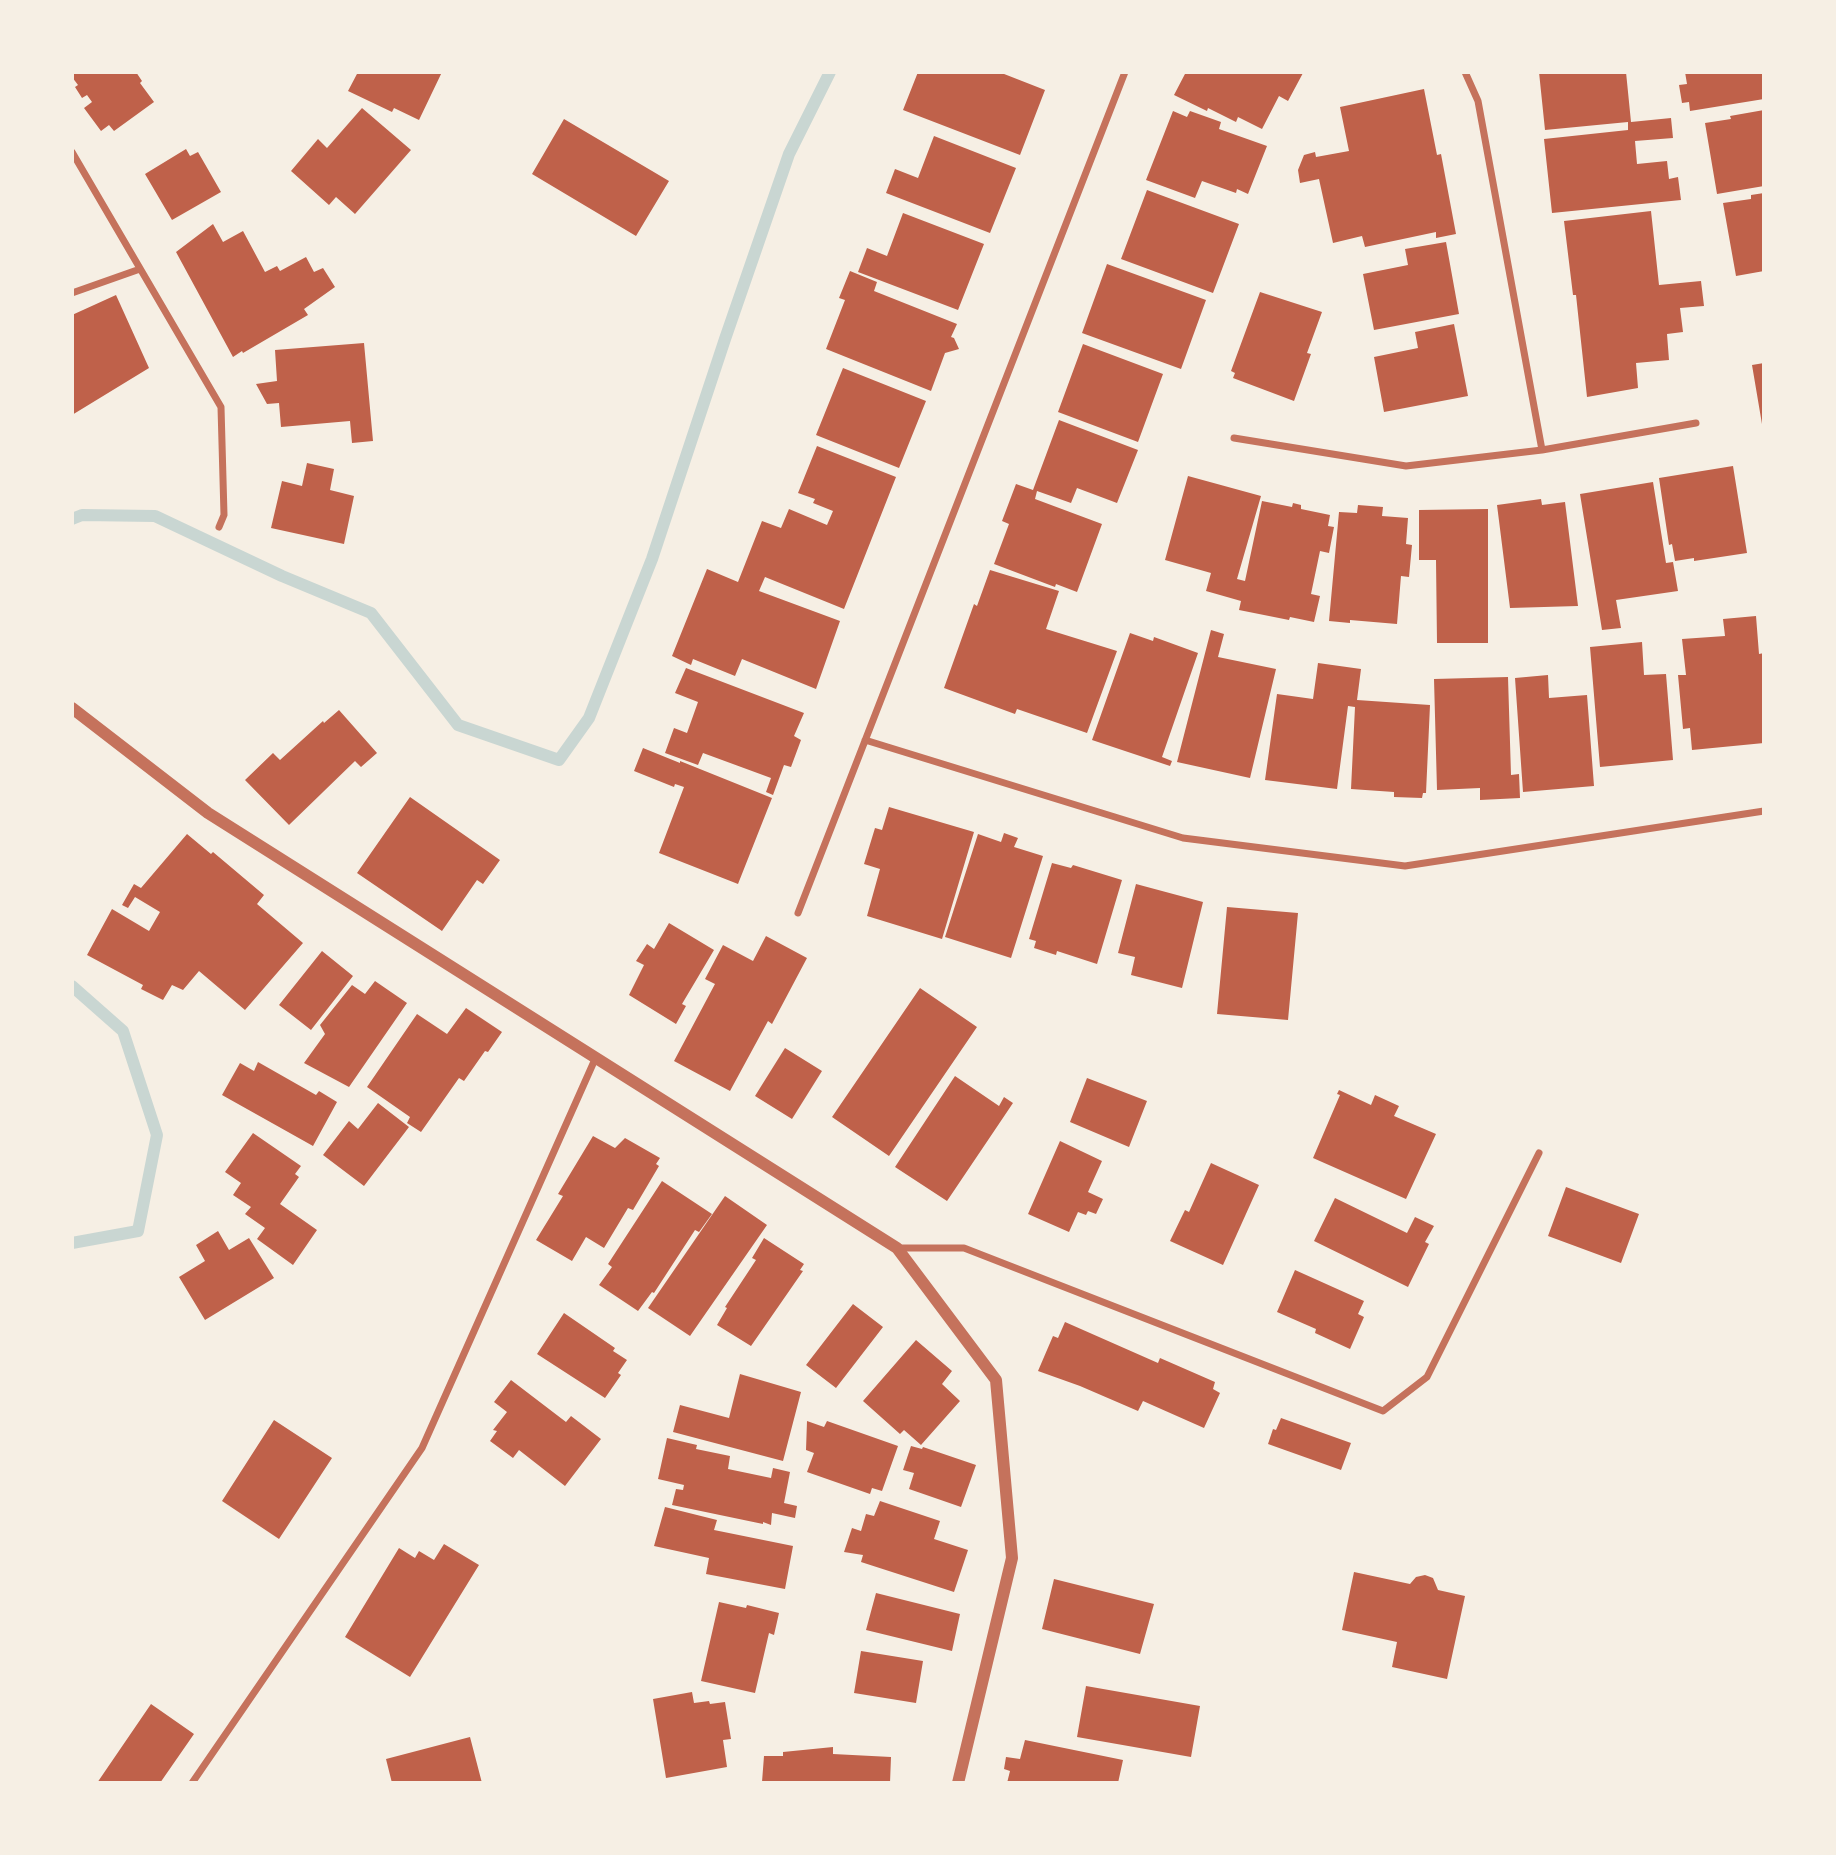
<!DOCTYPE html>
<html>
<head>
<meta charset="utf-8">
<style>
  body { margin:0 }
  #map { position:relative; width:1836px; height:1855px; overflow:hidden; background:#f6efe4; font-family:"IBM Plex Sans",sans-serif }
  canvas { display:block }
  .frame { position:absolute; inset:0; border:74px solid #f6efe4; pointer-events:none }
</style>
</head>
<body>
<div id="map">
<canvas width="1836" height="1855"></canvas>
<div class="frame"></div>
</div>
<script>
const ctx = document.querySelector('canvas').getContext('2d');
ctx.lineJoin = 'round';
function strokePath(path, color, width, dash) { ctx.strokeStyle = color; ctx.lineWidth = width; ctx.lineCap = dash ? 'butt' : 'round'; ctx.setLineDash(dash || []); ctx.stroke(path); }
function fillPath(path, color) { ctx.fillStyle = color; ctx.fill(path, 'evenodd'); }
strokePath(new Path2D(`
  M72,519L82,515L155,516L282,576L371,613L458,725L559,760L589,718L652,559L725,339L789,154L830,72
  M72,986L123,1031L157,1135L138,1231L72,1243`), '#c9d6d2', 12);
fillPath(new Path2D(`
  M72,72H136L142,81L140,83L154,102L114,131L109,125L101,131L84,108L92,102L87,95L82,98L75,87L78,85L72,77Z
  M358,72H442L419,120L394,108L392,112L348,91Z
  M918,72H999L1045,90L1020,155L903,110Z
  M1186,72H1302L1303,73L1288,101L1279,96L1262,129L1238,117L1236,122L1208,108L1207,111L1174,95Z
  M1539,72H1626L1631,122L1671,118L1673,138L1635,141L1637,164L1667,161L1669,179L1678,177L1681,200L1552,213L1544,139L1628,130V122L1545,130Z
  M1685,72H1764V99L1690,111L1689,102L1682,103L1679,85L1687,84Z
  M1424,89L1437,155L1441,154L1456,234L1436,238V232L1365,247L1362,236L1333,243L1319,179L1300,183L1298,170L1304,155L1315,152L1316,157L1349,151L1340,107Z
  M362,108L411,150L355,214L336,197L329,205L291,171L318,139L327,148Z
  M1764,110V186L1717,194L1705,123L1731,119L1730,116Z
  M1173,111L1187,117L1190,111L1221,122L1219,129L1267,146L1248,194L1237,189L1236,193L1202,181L1195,198L1146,180Z
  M564,119L669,181L636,236L532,174Z
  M934,136L1016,168L990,233L886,193L895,169L918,178Z
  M186,149L190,156L198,152L221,192L172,220L145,174Z
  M1147,190L1239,224L1213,293L1121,259Z
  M1764,193V271L1736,276L1723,203L1751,199V195Z
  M1651,211L1659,285L1701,281L1704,306L1680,308L1683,332L1667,334L1669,360L1636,363L1638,388L1587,397L1576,295H1573L1564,221Z
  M903,213L984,244L958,310L858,272L867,248L887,256Z
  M213,224L223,242L243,231L265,272L277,266L280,271L306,257L314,272L323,268L335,287L304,309L308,315L243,353L242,351L233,357L176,252Z
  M1446,242L1459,314L1374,330L1363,274L1408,265L1405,249Z
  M1107,264L1206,300L1181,369L1082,333Z
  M850,271L877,282L874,291L957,324L951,337L954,338L959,349L945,353L931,391L826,349L845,300L839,298Z
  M1260,292L1322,312L1307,353L1311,354L1294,401L1233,378L1235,373L1231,371Z
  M116,295L149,368L72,415V315Z
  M1454,324L1468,396L1384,412L1374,357L1418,348L1415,332Z
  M364,343L373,441L352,443L350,421L281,427L279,403L267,404L256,384L277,381L275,350Z
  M1083,344L1163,374L1138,442L1058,412Z
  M1764,363V430H1763L1752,365Z
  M843,368L926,401L899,468L816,435Z
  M1059,420L1138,450L1117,503L1077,488L1071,503L1037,491L1035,499L1102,524L1077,592L1056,584L1055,587L994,564L1009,524L1002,521L1016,484L1033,490Z
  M817,446L896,477L844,609L765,577L759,591L840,621L816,689L742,659L735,676L693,659L691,665L672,656L707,569L738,582L762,521L781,528L789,509L827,525L833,511L813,503L815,499L798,493Z
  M307,463L334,469L330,490L354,496L344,544L271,528L282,481L302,486Z
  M1733,466L1747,553L1694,561V558L1675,561L1672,544L1669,545L1659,478Z
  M1188,476L1261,496L1237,579L1245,581L1262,501L1292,507L1293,503L1301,505V509L1330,515L1328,526L1334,527L1329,553L1320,551L1311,594L1320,596L1314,622L1290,617L1289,620L1239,610L1241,601L1206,591L1211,573L1165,560Z
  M1653,482L1666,563L1673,562L1678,591L1616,600L1621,628L1602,630L1580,494Z
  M1541,499L1542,505L1565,502L1578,606L1510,608L1497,505Z
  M1358,505L1383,507L1382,516L1408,518L1406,544L1412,545L1409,577L1401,576L1397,624L1350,620V623L1329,621L1339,512L1357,513Z
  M1488,509V643H1437L1436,560H1419V510Z
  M990,570L1059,591L1046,629L1117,651L1087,733L1017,709L1015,714L944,688L974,604L977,606Z
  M1756,616L1759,654L1764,653V743L1692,750L1690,728L1683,729L1678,675H1686L1682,639L1725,636L1723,619Z
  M1211,630L1224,634L1218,657L1276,669L1250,778L1177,762Z
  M1130,633L1153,641L1154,637L1198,653L1162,757L1172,761L1170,766L1092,740Z
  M1642,642L1644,675L1666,674L1673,760L1600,767L1590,647Z
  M1318,663L1361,669L1357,700L1430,705L1426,793H1423L1422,798L1394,797V792L1351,789L1355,707L1348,706L1337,789L1265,780L1277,694L1313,699Z
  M686,668L804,713L794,736L801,740L791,767L784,765L773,795L766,792L771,778L703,753L698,765L665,753L674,728L687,733L698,702L675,693Z
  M1548,675L1549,698L1587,695L1594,786L1523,792L1515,678Z
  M1508,677L1511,775L1519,774L1520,798L1480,800V788L1437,790L1434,679Z
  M339,710L377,753L361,767L355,761L289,825L245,780L273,753L280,760L323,721L324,723Z
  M643,748L680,763V761L772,798L738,884L659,853L684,787L675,784L674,787L634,771Z
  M410,797L500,860L483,884L477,880L442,931L357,873Z
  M889,807L974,832L942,939L867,916L880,869L864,864L875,828L882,830Z
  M1004,833L1018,838L1014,847L1043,856L1011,958L945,937L978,834L1001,842Z
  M187,834L211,854L213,852L264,895L257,904L303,943L245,1010L199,971L183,990L172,985L163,1000L141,989L143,985L87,955L112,909L149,931L160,912L135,897L128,908L122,905L134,884L141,888Z
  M1052,863L1071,868L1073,865L1122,880L1097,964L1057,951L1056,955L1034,948L1036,941L1029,939Z
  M1136,884L1203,902L1182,988L1131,975L1135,957L1118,953Z
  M1227,907L1298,913L1288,1020L1217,1014Z
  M669,923L714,950L682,1004L686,1006L676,1024L629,995L644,965L636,961L647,944L654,949Z
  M766,936L807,958L772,1024L768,1021L730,1091L674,1061L715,984L705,979L723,945L753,961Z
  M322,951L353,976L311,1030L279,1005Z
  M375,981L407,1003L349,1087L304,1063L325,1034L320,1025L352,985L365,994Z
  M920,988L977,1027L889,1156L832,1117Z
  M466,1008L502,1032L488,1052L485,1051L464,1081L459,1078L421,1132L407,1123L410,1117L367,1087L417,1014L447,1034Z
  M785,1048L822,1071L792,1119L755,1096Z
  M258,1062L316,1095L319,1091L337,1102L313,1146L222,1095L240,1063L254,1071Z
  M955,1076L999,1106L1004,1097L1013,1103L947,1201L895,1167Z
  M1087,1078L1147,1101L1129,1147L1070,1122Z
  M1339,1090L1371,1105L1375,1095L1399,1106L1394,1116L1436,1134L1406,1199L1313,1158L1340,1095L1337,1094Z
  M378,1103L409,1127L364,1186L323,1155L349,1121L358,1129Z
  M253,1133L301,1166L295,1174L299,1177L280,1204L317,1230L293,1265L257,1239L265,1228L245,1214L251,1207L233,1195L241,1183L225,1172Z
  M593,1136L615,1148L625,1138L660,1158L656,1164L659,1166L633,1210L628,1208L604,1248L586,1237L572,1261L536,1240L563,1196L558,1194Z
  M1060,1141L1102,1161L1088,1192L1103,1199L1096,1214L1088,1211L1086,1215L1078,1212L1069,1232L1028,1214Z
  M1211,1163L1259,1185L1223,1265L1170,1241L1185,1210L1189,1212Z
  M662,1181L712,1214L699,1232L695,1230L654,1293L652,1292L638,1311L599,1285L612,1267L608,1264Z
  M1566,1187L1639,1214L1621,1263L1548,1236Z
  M725,1196L767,1225L690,1336L648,1308Z
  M1335,1198L1407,1233L1415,1217L1434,1226L1425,1242L1429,1244L1408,1287L1314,1241Z
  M218,1231L229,1250L249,1238L274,1278L205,1320L179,1277L205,1261L196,1245Z
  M764,1238L804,1264L800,1270L803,1271L751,1346L717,1325L727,1308L725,1307L756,1260L752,1258Z
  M1295,1270L1364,1301L1358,1314L1364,1317L1350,1349L1315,1333L1316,1329L1277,1312Z
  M853,1304L883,1327L836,1388L806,1365Z
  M564,1313L615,1348L613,1351L627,1360L618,1373L621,1375L605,1398L537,1354Z
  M1065,1322L1158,1363L1160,1358L1215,1382L1213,1389L1220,1393L1204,1428L1143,1401L1138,1411L1080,1386L1038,1371L1053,1336L1058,1338Z
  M916,1340L952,1371L942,1384L960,1401L921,1445L904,1430L900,1434L863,1401Z
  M740,1374L801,1392L783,1461L673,1432L680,1405L729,1418Z
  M511,1380L566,1422L571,1416L601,1439L565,1486L519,1450L513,1458L490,1441L497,1431L493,1430L507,1412L494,1402Z
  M1281,1418L1351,1443L1341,1470L1268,1444L1273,1429L1276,1430Z
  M274,1420L332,1458L279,1539L222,1501Z
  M807,1421L824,1427L827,1421L898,1446L882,1491L872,1488L870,1494L807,1472L814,1453L806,1450Z
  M667,1438L697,1445L696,1449L730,1456L728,1469L771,1478L773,1468L790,1472L784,1503L797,1506L795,1518L772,1513L771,1525L763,1522V1524L672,1505L676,1489L683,1490L684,1485L658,1479Z
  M911,1446L922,1449L923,1447L976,1465L961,1507L909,1489L914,1473L903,1470Z
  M880,1501L940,1521L934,1539L968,1550L954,1592L861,1562L863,1555L844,1552L852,1528L861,1531L866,1514L874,1516Z
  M665,1507L717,1520L714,1530L793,1546L785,1589L706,1574L709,1558L654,1546Z
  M444,1544L479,1565L410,1677L345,1637L399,1548L415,1558L419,1551L434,1560Z
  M1354,1572L1410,1584L1416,1577L1425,1575L1433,1578L1438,1590L1465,1596L1447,1679L1392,1667L1397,1642L1342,1630Z
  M1054,1579L1154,1604L1140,1654L1042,1629Z
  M876,1593L960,1614L952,1651L866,1630Z
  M719,1602L746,1608L747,1605L779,1613L774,1635L769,1633L755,1693L701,1681Z
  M861,1651L923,1661L916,1703L854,1693Z
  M1086,1686L1200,1706L1191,1757L1077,1737Z
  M692,1692L694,1703L709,1701L710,1704L725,1702L731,1739L723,1740L727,1767L666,1778L653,1699Z
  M151,1704L194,1734L160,1783H97Z
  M470,1737L482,1783H392L386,1759Z
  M1025,1740L1123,1760L1118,1783H1007L1010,1771L1004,1769L1006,1757L1020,1759Z
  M833,1747V1754L891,1757L890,1783L762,1782L764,1756H783V1752Z`), '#bf614a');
strokePath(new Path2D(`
  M1465,72L1478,101L1542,450
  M72,152L221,407L224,515L219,527
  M72,293L140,269
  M1234,438L1406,466L1542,450L1696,423
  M865,740L1183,838L1405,866L1764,811
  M798,913L1125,72
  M898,1248H964L1383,1411L1427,1377L1539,1153
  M192,1783L422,1448L596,1057`), '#c5725c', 7);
strokePath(new Path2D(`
  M72,708L208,813L897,1248L996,1380L1012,1558L958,1783`), '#c5725c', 12);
</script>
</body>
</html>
